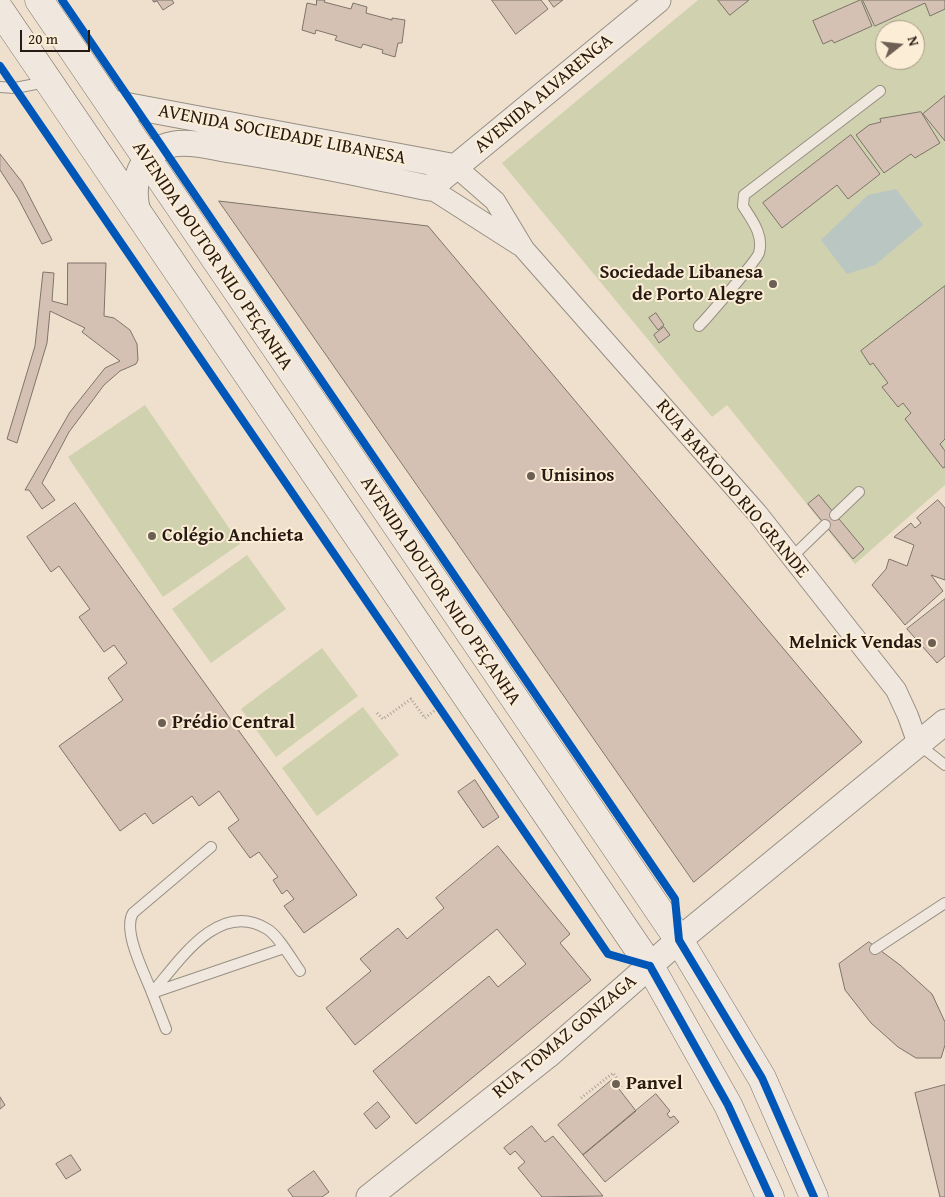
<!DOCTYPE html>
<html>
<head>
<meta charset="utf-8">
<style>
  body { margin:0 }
  #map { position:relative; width:945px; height:1197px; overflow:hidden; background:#eee0cd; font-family:"Gentium Book Plus",serif }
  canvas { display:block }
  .north { position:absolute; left:875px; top:20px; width:50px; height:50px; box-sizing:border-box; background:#fcedd6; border:1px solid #a69988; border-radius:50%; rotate:74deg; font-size:14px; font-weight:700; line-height:20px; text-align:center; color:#261a12 }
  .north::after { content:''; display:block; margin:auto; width:18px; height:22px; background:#6c5f53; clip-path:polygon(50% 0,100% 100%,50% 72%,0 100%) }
  .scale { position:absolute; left:20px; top:30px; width:70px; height:22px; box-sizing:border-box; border:2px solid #261a12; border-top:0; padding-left:6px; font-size:15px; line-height:18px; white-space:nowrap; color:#261a12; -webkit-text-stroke:4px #fcedd6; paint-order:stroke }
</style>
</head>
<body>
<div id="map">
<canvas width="945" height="1197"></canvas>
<div class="north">N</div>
<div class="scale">20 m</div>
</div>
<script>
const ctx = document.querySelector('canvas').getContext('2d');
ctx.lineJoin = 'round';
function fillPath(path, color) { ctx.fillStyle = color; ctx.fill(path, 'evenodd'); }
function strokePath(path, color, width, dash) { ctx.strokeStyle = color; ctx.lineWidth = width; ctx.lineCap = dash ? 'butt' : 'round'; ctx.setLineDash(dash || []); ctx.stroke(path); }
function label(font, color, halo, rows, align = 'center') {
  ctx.font = font + ' "Gentium Book Plus",serif'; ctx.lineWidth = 4; ctx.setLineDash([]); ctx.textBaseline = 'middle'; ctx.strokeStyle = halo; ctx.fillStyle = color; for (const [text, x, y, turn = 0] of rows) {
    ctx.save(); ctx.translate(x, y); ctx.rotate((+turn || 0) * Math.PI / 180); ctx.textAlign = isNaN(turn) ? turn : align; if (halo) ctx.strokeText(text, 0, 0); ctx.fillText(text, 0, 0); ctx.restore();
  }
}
fillPath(new Path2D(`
  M698,0H945V485L855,564L727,405L712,417L502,163ZM885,30H915V60H885Z
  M145,405L240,544L163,597L68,457Z
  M247,555L286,609L211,663L172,609Z
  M322,648L358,696L276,757L241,709Z
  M363,707L399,755L317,816L282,768Z`), '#d0d1af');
fillPath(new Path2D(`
  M896,189L923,225L875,265L847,274L821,240L868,195Z`), '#bac6c2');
const building = new Path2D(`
  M153,0H172L174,3L163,10L157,1L154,2Z
  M317,0H325L324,2L351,9L353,3L367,7L366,13L392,20V18L405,20L402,43H398L395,57L382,53L383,50L363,44L361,48L335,40L337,36L316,30L315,34L302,30L307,3L316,5Z
  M492,0H541L548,9L516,34Z
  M549,0H563L554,7Z
  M718,0H749L730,15Z
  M861,0L872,26L834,43L832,40L823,44L813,21Z
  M863,0H945V9L930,16L925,3L875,26Z
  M945,96V141L923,114Z
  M921,112L940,143L915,158L911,154L884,173L856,135L869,125L881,122L880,119Z
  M851,135L880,174L848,199L837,185L782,228L763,203Z
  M0,154L22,182L52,240L42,244L18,198L0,170Z
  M219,201L428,226L862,742L694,882Z
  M68,263H106L104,316L114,318L130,330L137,344L138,360L136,364L120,371L104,385L69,432L42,483L55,500L42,509L29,490H25L70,412L105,368L120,361L82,332L85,328L50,311L47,343L17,443L7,439L35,346L43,272L54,273L52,301L67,305Z
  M945,286V439L940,444L945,451V467L943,468L905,419L911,413L903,403L898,407L882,387L888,383L873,363L870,365L861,351Z
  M656,313L664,325L658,330L649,318Z
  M664,327L670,335L659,343L654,335Z
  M819,495L864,549L853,559L808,504Z
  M938,500L945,508V580L931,575L943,591L905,625L872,585L886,569L889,559L907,566L914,545L894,537L911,523L915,528L921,523L917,518Z
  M75,503L357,895L304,933L284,906L294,899L287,890L282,894L273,880L278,877L259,852L250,858L228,828L239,820L219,791L199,806L192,796L153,824L145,813L120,831L59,746L123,700L108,678L127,663L114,645L104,652L79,617L90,609L59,566L51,572L27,537Z
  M945,599V656L937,663L907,629Z
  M475,780L499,817L483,828L458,792Z
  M498,846L570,934L560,943L591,980L416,1124L373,1071L489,976L498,987L526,964L497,929L355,1045L326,1008L371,971L360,959L398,928L407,939L444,908L436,898Z
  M869,942L900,965L932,994L945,1022V1045L941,1058H916L898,1047L871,1023L845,990L839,964Z
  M612,1080L636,1111L583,1155L558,1125Z
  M945,1085V1197H940L915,1093Z
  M656,1094L670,1111L667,1114L670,1118L674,1116L679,1122L605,1182L583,1155Z
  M0,1097L5,1105L0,1109Z
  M378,1102L390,1117L376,1129L364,1114Z
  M532,1126L545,1142L553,1136L603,1196L542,1197L518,1168L525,1162L515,1151L510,1155L504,1148Z
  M71,1155L81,1170L66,1179L56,1164Z
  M314,1171L329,1192L322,1197H293L288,1190Z`);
fillPath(building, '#d5c0b4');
strokePath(building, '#7d7469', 1);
const service = new Path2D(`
  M0,87L15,88L46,82
  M699,326C707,318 757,260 759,253C764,235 752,220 743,206L744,195L880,91
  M835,515L859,492
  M792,557L825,525
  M918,744L945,765
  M211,847L133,913C122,931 145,974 152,993L284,948
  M875,949L945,903
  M166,1029L152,993C179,961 219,899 267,929C278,935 292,960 300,971`);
const minor = new Path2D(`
  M456,167L495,201L524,249L757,513L896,690L908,716L918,744
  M430,188L519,245`);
const tertiary = new Path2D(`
  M108,102L456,167
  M138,212C130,184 140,150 174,144C191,141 213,147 230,150C297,160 364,175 430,188L658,0
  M369,1197L547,1056L679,940L945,722`);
const secondary = new Path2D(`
  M39,0L679,940L762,1078L814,1197
  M0,10L650,966L728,1105L770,1197`);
strokePath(service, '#988f83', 12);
strokePath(minor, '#988f83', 22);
strokePath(tertiary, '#988f83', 27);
strokePath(secondary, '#7d7469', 29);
strokePath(new Path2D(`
  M377,713L383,719L411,699L425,718L439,707
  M581,1098L613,1073L622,1085L618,1088`), '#a8a39b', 3, [1, 2.5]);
strokePath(service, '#f0e8df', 10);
strokePath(minor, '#f0e8df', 20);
strokePath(tertiary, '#f0e8df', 25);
strokePath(secondary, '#f0e8df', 28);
strokePath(new Path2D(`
  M62,0L675,899L679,940L762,1078L814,1197
  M0,66L608,954L650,966
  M650,966L728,1105L770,1197`), '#0057b8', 8);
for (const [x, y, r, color] of [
  [773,284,5,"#6c5f53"],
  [531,476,5,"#6c5f53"],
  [152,536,5,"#6c5f53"],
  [932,643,5,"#6c5f53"],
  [162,723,5,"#6c5f53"],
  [616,1084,5,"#6c5f53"]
]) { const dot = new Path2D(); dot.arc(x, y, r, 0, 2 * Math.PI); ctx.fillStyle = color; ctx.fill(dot); strokePath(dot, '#fcedd6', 2); }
label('19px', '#261a12', '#fcedd6', [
  ["AVENIDA ALVARENGA",544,94,-40],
  ["AVENIDA SOCIEDADE LIBANESA",282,135,11],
  ["AVENIDA DOUTOR NILO PEÇANHA",212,256,56],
  ["RUA BARÃO DO RIO GRANDE",732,489,50],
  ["AVENIDA DOUTOR NILO PEÇANHA",440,591,56],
  ["RUA TOMAZ GONZAGA",565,1037,-40]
]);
label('bold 19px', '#261a12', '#fcedd6', [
  ["Sociedade Libanesa",763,273,"right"],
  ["de Porto Alegre",763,295,"right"],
  ["Unisinos",541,476],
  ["Colégio Anchieta",162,536],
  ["Melnick Vendas",922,643,"right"],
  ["Prédio Central",172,723],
  ["Panvel",626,1084]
], 'left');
</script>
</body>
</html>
